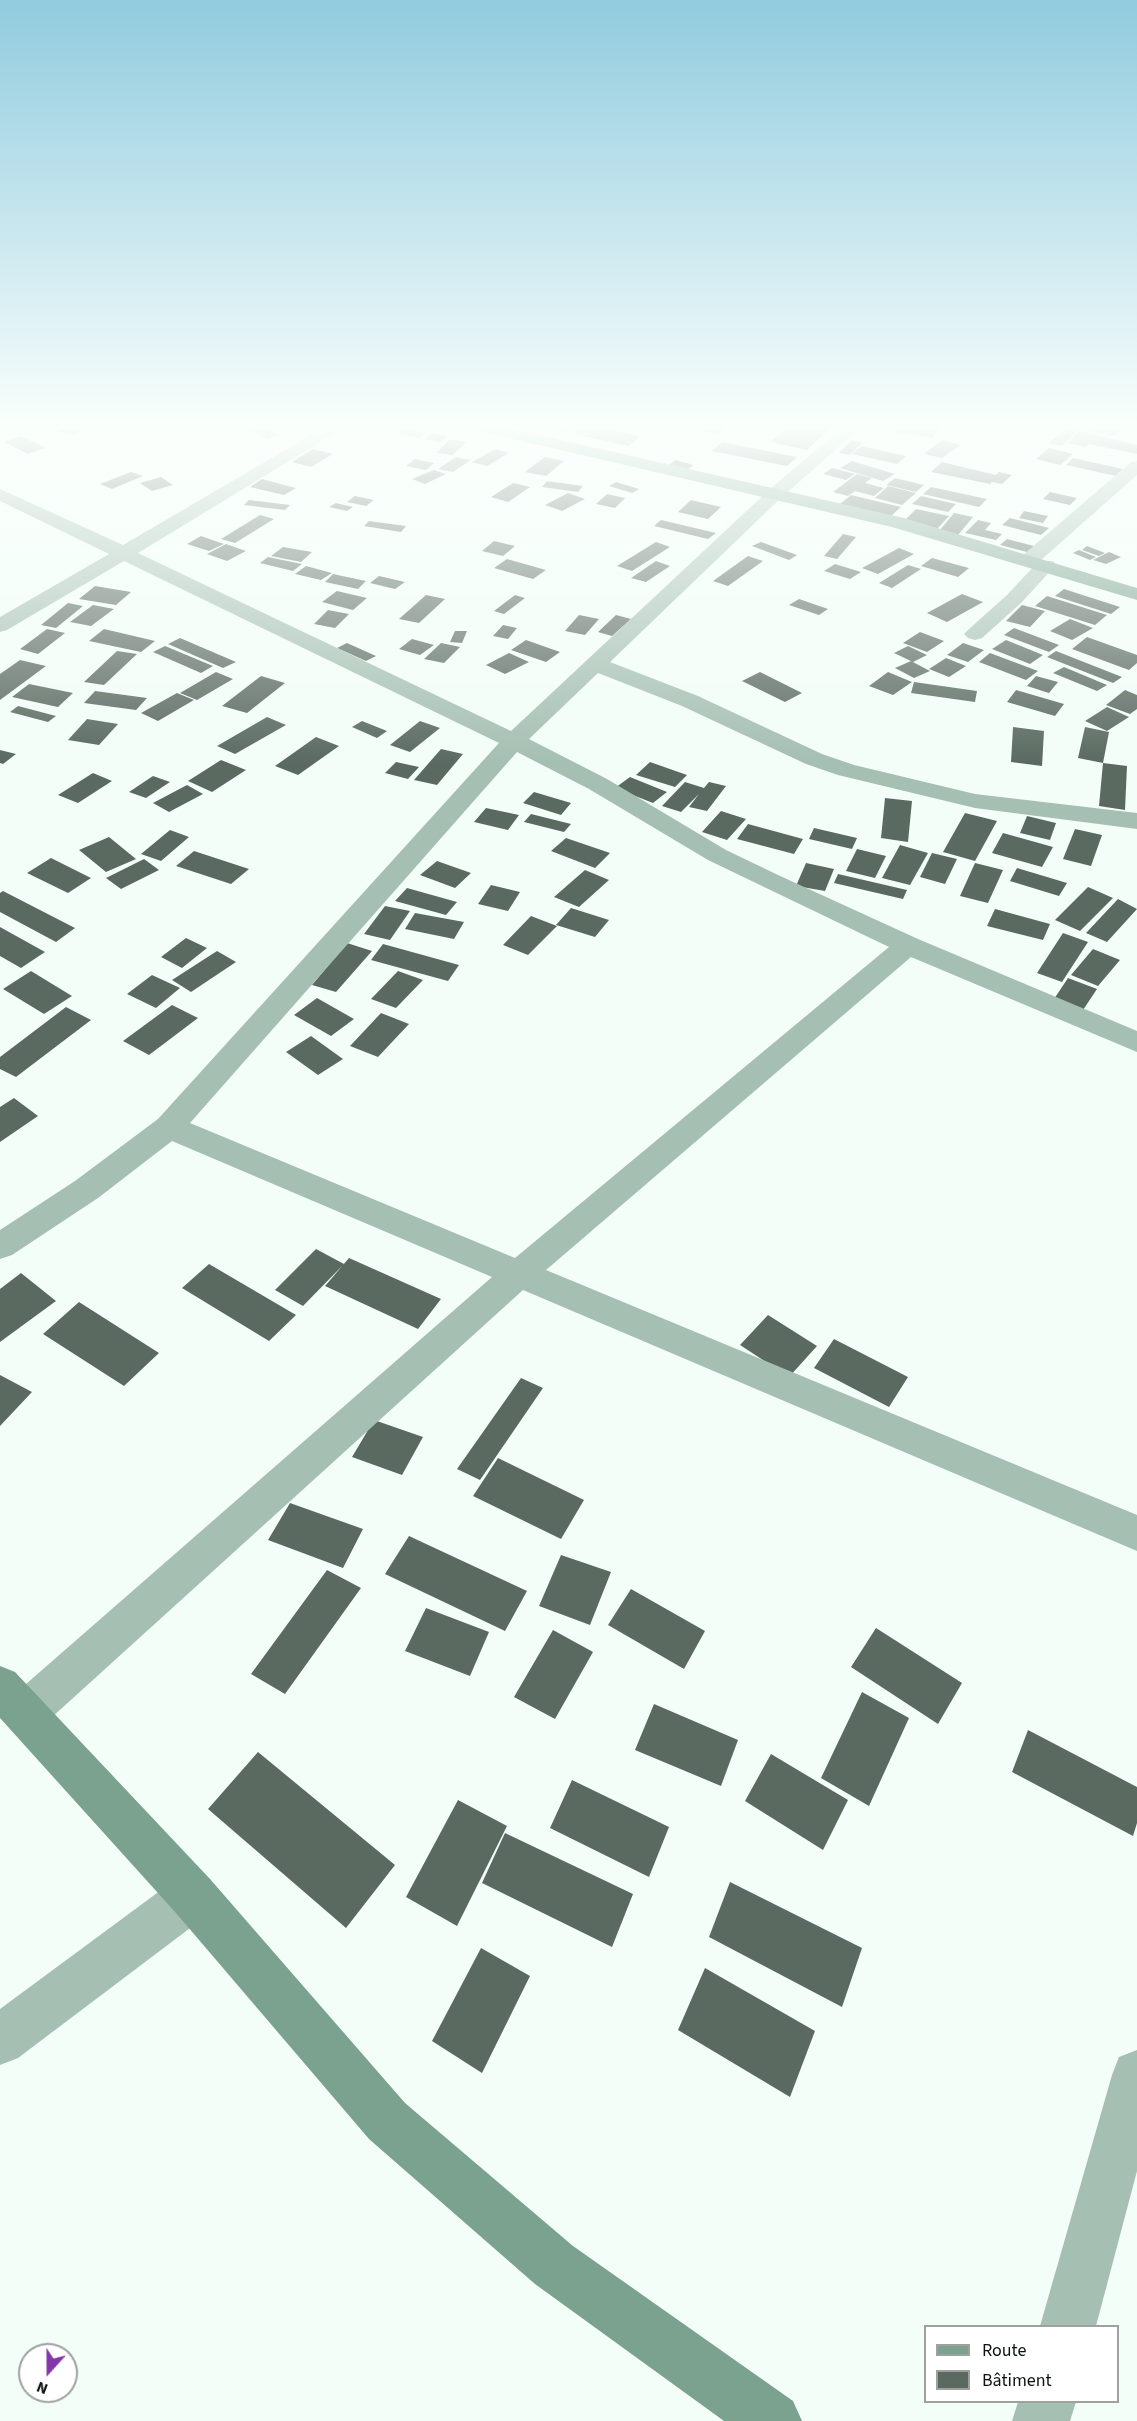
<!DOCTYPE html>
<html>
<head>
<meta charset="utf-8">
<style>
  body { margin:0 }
  #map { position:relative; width:1137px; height:2421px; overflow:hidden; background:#f3fef8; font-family:"Source Sans 3",sans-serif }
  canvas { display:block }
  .legend { position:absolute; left:924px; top:2325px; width:195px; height:78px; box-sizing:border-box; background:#fff; border:2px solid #9ea19f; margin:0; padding:8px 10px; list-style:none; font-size:18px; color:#0d1310 }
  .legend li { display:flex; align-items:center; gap:12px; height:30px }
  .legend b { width:30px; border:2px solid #9ea19f }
  .north { position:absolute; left:18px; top:2343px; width:60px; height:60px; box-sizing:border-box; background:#fff; border:2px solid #9ea19f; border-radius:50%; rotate:201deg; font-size:16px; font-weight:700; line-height:24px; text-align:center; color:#0d1310 }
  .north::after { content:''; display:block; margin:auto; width:21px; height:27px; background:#8437a8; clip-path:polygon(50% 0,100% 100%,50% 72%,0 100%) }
</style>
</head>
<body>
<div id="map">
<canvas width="1137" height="2421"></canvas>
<ul class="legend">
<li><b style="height:8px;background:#7ba28e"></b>Route</li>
<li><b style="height:16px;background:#5a6a61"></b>Bâtiment</li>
</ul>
<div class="north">N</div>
</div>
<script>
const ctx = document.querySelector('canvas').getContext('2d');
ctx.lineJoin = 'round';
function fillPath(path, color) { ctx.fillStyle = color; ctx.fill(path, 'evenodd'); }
fillPath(new Path2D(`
  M73,424H96L73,435L57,431Z
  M261,424L281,435L267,439L247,428Z
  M522,424H576L568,432Z
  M694,424H734L717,435L688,427Z
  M791,424H808L830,428L807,450L770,442Z
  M900,424H936L943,425L933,438L894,432Z
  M1076,424H1089L1119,430L1113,436L1072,427Z
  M587,425L641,436L629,446L574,434Z
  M1066,427L1079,429L1062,446L1049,443Z
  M403,429L425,433L419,438L396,434Z
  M1079,431L1137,445V454L1089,444L1086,447L1068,443Z
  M432,433L448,436L440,442L424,439Z
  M21,436L46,448L28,454L4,442Z
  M450,439L466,442L453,455L436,453Z
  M852,440L862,443L850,455L839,453Z
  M942,440L960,445L942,458L924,454Z
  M722,442L797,457L787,466L712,451Z
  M861,446L906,456L897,464L852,454Z
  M1049,448L1073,454L1060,465L1036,459Z
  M313,449L333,454L311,467L292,462Z
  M495,449L509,453L487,466L472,462Z
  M456,457L471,460L453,472L438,469Z
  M545,457L564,461L546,476L525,472Z
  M1073,458L1123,469L1116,476L1066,465Z
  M415,459L434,463L426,470L406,466Z
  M675,460L694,465L688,469L669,465Z
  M852,461L895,474L883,481L840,468Z
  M942,462L996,475L999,472L1012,475L1002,484L992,482L990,484L931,472Z
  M832,468L855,474L846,480L823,474Z
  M434,470L446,474L425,484L412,479Z
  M131,472L143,476L112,489L100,484Z
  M857,474L872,478L865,483L884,488L874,496L855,491L848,496L833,492Z
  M161,477L173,485L152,491L140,483Z
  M895,478L924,485L916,492L886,485Z
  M262,479L296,488L284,495L250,487Z
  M547,481L583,486L578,492L542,487Z
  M616,482L639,489L632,493L609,486Z
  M513,483L530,487L508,502L491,497Z
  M888,486L916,493L902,505L875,498Z
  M931,487L987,499L979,507L923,494Z
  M1050,492L1077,498L1070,505L1043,499Z
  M568,493L585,499L562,511L545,505Z
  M607,494L625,498L615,508L596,504Z
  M851,495L901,507L891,516L840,504Z
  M355,496L374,500L366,506L347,502Z
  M921,496L956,504L948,512L912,504Z
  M249,500L290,505L285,510L244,505Z
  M691,500L721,507L708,519L678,512Z
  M336,503L353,507L347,511L329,507Z
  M916,509L949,516L937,529L904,521Z
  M1024,511L1048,516L1043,523L1019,518Z
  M954,513L973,517L958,535L939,531Z
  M260,515L274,519L235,543L221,539Z
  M1010,518L1049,528L1041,535L1002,525Z
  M661,520L716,533L708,539L654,526Z
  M978,520L991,523L985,530L1002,534L996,540L965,533Z
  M369,521L406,526L401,532L364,526Z
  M843,534L856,537L837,559L824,556Z
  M201,536L224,544L209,551L187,544Z
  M1007,539L1034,546L1027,552L1000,545Z
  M494,541L515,546L503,556L482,551Z
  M656,542L670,547L632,571L617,566Z
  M761,542L797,555L789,560L752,546Z
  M226,544L246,551L227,561L207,554Z
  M1087,546L1105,553L1099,556L1082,550Z
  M283,547L312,552L301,562L271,556Z
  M899,548L914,554L878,574L862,568Z
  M1079,550L1096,557L1090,560L1073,553Z
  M1109,552L1121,557L1106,564L1093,560Z
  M748,556L763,561L728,586L713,581Z
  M268,557L302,564L293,571L260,563Z
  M932,558L969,568L958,577L921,566Z
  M507,559L546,570L533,579L494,568Z
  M656,561L670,566L646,582L631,578Z
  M835,564L861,572L850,579L824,571Z
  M908,565L921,569L892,588L879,583Z
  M306,566L332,573L321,580L295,574Z
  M333,574L366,581L358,589L325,582Z
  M379,576L405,582L395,589L370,583Z
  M95,586L131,592L116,605L79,599Z
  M1064,589L1120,607L1111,614L1055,596Z
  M337,591L367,598L353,610L322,602Z
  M962,594L983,602L947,622L927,613Z
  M426,595L445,599L419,623L399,619Z
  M515,595L525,598L504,614L494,611Z
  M1047,596L1107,615L1095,625L1035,606Z
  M799,599L828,609L819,615L789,605Z
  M68,603L83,606L56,628L41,625Z
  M93,605L114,609L91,626L70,622Z
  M1022,605L1045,611L1030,627L1006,621Z
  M328,610L349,614L335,628L314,624Z
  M579,615L599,619L585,635L565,631Z
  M616,615L631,619L612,636L598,632Z
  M1070,619L1093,628L1072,640L1050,631Z
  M503,625L517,628L508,639L493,636Z
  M1014,628L1059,645L1049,652L1004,635Z
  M47,629L65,633L38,654L20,649Z
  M104,629L155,641L141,652L89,641Z
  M455,631H467L462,643L450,642Z
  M920,632L944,641L927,652L903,643Z
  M1087,637L1137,655V663L1129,670L1072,649Z
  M180,638L236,662L223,668L168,644Z
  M412,639L434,645L420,655L399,649Z
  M526,640L560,652L546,662L511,650Z
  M1006,640L1043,655L1030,664L992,649Z
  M347,643L376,656L366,661L337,648Z
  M441,643L460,647L444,663L424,659Z
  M963,643L984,650L968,662L947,655Z
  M165,646L213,666L201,673L153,652Z
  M908,646L927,655L913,662L894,653Z
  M117,651L137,654L104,685L84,682Z
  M1056,651L1122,677L1113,683L1047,657Z
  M509,653L529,662L505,674L486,665Z
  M990,653L1038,671L1026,680L979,662Z
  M946,658L966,666L949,677L929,669Z
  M20,660L46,666L0,700V674Z
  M911,661L930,671L914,678L895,668Z
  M1064,667L1107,685L1097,691L1053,673Z
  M216,672L233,679L197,700L180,693Z
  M760,672L802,693L785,702L742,681Z
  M888,672L912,682L893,695L869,686Z
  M261,676L285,683L247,713L222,706Z
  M1036,676L1058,682L1049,693L1027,686Z
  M914,682L977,691L975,702L911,693Z
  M29,684L73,693L58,707L12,697Z
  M1016,690L1064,704L1055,716L1007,702Z
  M1125,690L1137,695V709L1130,714L1106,705Z
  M95,691L147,698L136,710L84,703Z
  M177,693L194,700L158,721L141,713Z
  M18,706L56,716L48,722L10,712Z
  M1107,707L1129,717L1107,731L1085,721Z
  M267,717L286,725L235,754L217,746Z
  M87,719L118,724L99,745L68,740Z
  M362,721L387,731L377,738L352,727Z
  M420,721L440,728L410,752L390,745Z
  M1013,727L1044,731L1042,766L1011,762Z
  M1085,727L1109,732L1103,763L1078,758Z
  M316,737L339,746L298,775L275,766Z
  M441,749L463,754L437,785L414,780Z
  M0,750L16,754L3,764L0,763Z
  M221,760L246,770L212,792L188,781Z
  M396,762L419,767L408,779L385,773Z
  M650,762L687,775L675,787L636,775Z
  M1103,763L1127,766L1125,810L1099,806Z
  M93,773L112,781L78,803L58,795Z
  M153,776L170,782L146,798L129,792Z
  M630,777L667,792L653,803L615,788Z
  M685,782L704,788L709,782L726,786L707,811L689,807L699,794L681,812L662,806Z
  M187,785L203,794L169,812L153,803Z
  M534,792L571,803L561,815L523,803Z
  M885,798L912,801L908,842L881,838Z
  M486,808L519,815L508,830L474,822Z
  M721,811L746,819L727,840L702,832Z
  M965,813L997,821L975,861L943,852Z
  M531,814L571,824L564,832L524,822Z
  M1027,816L1056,823L1050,840L1020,833Z
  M748,824L803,839L794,854L737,839Z
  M814,828L857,838L852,849L809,839Z
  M1075,829L1102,835L1091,866L1063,859Z
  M170,830L189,837L161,861L141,854Z
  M1003,833L1053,847L1042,867L992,853Z
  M109,837L136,859L106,872L79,850Z
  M566,838L610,853L595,868L551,851Z
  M900,845L928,853L910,885L882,878Z
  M857,849L886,856L875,878L846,871Z
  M194,851L249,869L231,884L176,866Z
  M932,853L957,859L945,884L920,877Z
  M51,858L91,878L68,893L27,873Z
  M144,859L159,870L121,889L106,878Z
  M437,861L471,873L455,888L420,875Z
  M806,863L834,869L825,891L796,886Z
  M975,863L1003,870L988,903L960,896Z
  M1017,868L1067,883L1059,896L1010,881Z
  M585,870L609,880L579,907L554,897Z
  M838,874L907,890L903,899L834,883Z
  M491,885L520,892L508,911L478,904Z
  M1088,887L1113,898L1080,931L1055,920Z
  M407,888L457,902L446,915L395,901Z
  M3,891L75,928L56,942L0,912V893Z
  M1118,899L1137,909L1107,942L1086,933Z
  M385,906L410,911L390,940L364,934Z
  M571,908L609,920L595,937L556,925Z
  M995,909L1050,924L1043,940L987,926Z
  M415,913L464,922L454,939L405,929Z
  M531,916L557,926L528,955L503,945Z
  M0,927L45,952L21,968L0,956Z
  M1063,933L1088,942L1062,982L1037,973Z
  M186,938L207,948L182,968L161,957Z
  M347,943L372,951L336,992L312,985Z
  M383,944L459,965L448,981L371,960Z
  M1093,949L1120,960L1098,986L1071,975Z
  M217,951L236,962L191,992L172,980Z
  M31,971L72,996L44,1014L3,989Z
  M398,971L423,980L396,1008L371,999Z
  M152,975L180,988L156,1008L127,994Z
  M1068,978L1097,989L1081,1013L1052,1002Z
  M317,998L354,1019L331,1036L294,1015Z
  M172,1005L198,1018L149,1055L123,1041Z
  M66,1007L91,1020L16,1077L0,1069V1057Z
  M381,1013L409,1024L378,1057L350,1046Z
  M311,1036L343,1059L318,1075L286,1052Z
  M14,1098L38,1116L0,1142V1107Z
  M316,1249L344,1264L303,1306L275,1290Z
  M349,1258L441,1299L418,1329L325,1286Z
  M209,1264L296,1315L269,1341L182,1288Z
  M21,1273L56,1301L0,1342V1289Z
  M79,1302L159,1353L124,1386L43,1334Z
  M768,1315L817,1346L789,1377L740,1345Z
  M834,1339L908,1377L889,1407L814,1368Z
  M0,1375L32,1392L0,1426Z
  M521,1378L543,1388L480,1480L457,1469Z
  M374,1420L423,1437L402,1475L352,1457Z
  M498,1458L584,1500L561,1539L473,1496Z
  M290,1503L363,1529L343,1568L268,1540Z
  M409,1536L527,1591L505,1631L385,1574Z
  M561,1555L611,1572L590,1625L539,1606Z
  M327,1570L361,1588L285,1694L251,1674Z
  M631,1589L705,1631L684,1669L608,1625Z
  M426,1608L489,1632L470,1676L405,1651Z
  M876,1628L962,1683L938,1724L851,1667Z
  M553,1630L593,1652L555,1719L514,1697Z
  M862,1692L909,1718L869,1806L821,1778Z
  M654,1704L738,1740L721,1786L635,1750Z
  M1028,1730L1137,1787V1823L1133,1836L1012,1772Z
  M258,1752L395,1865L346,1928L208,1809Z
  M771,1754L848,1800L823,1850L745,1801Z
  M572,1780L669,1827L649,1877L550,1828Z
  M458,1800L507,1826L457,1926L406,1897Z
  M505,1833L633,1894L612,1947L482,1883Z
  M730,1882L862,1948L842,2007L709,1937Z
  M481,1948L530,1976L482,2073L432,2041Z
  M705,1968L815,2031L790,2097L678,2030Z`), '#5a6a61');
fillPath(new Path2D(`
  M330,424H350L138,553L511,731L770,489L847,424H865L782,497L610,662L698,696L822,754L854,765L975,794L1137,813V829L975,808L838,775L806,764L682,706L598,673L529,739L607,779L726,850L778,875L918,939L1137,1031V1052L911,957L546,1270L1137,1515V1551L523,1290L40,1728L25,1734L10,1728L3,1713L10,1698L492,1277L172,1141L98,1198L12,1255L0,1259V1230L75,1181L158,1119L499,743L124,561L7,630L0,632V617L109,554L0,501V489L123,545ZM517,752L589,789L708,860L889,947L515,1258L190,1123Z
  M1137,461V475L1040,561H1053L1056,565L1021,603L982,638L975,640L968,638L964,634L968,630L1007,595L1036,564H1022L1019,560L1022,556L1131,462Z
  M193,1872L210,1879L217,1896L210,1913L18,2058L0,2065V2009L176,1879Z
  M1137,2050V2171L1096,2326H1040L1112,2075L1119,2057Z
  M1018,2402H1076L1070,2421H1012Z`), '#a5bfb2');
fillPath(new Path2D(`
  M462,424H491L904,518L1137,588V600L892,527L470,429L464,428Z
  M0,1666L15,1672L210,1879L405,2103L573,2246L793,2401L802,2421H724L535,2284L369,2139L176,1913L0,1718Z`), '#7ba28e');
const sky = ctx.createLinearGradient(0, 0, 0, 763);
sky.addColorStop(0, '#91cbde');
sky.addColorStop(0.56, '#fafffc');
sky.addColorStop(1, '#fafffc00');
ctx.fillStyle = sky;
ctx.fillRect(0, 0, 1137, 763);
</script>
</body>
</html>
